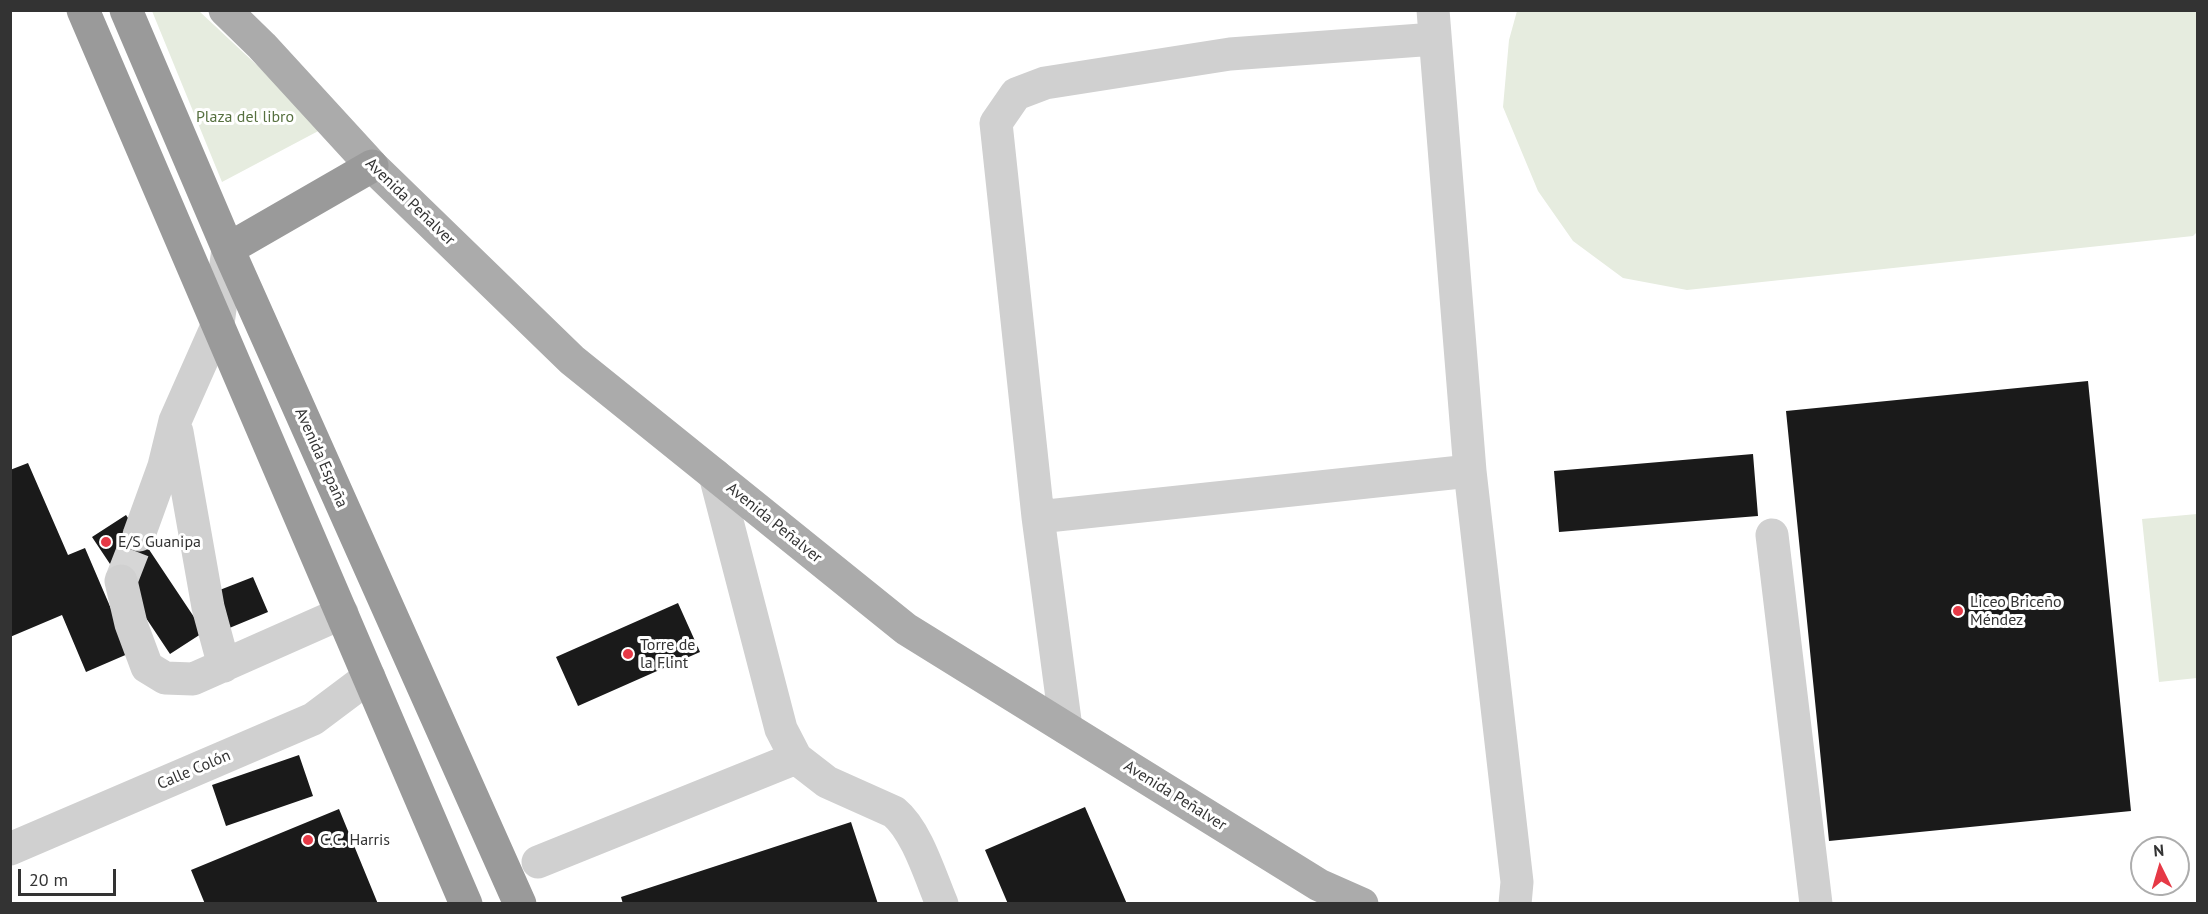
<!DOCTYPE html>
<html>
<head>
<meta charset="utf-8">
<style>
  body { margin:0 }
  #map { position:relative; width:2208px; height:914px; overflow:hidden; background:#fff; font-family:"PT Sans",sans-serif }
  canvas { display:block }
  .frame { position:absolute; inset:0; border:12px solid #333; pointer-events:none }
  .north { position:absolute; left:2130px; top:836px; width:60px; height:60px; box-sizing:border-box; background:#fff; border:2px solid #adadad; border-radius:50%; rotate:355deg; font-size:16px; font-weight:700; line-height:24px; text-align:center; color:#333 }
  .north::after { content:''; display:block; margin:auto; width:21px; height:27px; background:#e63946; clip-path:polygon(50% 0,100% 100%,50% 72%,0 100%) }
  .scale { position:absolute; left:18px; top:869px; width:98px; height:27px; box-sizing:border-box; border:3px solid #333; border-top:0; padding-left:8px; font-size:18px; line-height:21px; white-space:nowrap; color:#333; -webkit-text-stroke:4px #fff; paint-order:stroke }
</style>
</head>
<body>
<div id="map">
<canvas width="2208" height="914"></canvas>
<div class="frame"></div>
<div class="north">N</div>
<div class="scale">20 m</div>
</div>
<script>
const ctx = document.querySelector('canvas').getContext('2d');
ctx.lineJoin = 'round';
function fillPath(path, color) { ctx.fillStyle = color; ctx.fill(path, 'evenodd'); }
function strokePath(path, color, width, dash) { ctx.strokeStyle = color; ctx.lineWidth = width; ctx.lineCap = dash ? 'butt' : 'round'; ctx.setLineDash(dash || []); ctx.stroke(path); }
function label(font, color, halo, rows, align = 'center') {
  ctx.font = font + ' "PT Sans",sans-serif'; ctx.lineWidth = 6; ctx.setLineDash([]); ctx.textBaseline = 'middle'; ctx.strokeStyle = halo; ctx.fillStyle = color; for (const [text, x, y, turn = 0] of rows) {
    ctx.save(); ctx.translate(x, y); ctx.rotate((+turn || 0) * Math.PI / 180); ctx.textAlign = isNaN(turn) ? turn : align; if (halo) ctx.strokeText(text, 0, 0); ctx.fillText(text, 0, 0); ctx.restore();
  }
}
fillPath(new Path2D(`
  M152,11H199L324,128L222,182Z
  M1517,11H2197V232L2193,236L1687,290L1623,278L1573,241L1538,191L1503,107L1509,40Z
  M2197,514V678L2159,682L2142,519Z`), '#e6ecdf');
fillPath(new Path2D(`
  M2088,381L2131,811L1829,841L1786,411Z
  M1753,454L1758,516L1559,532L1554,471Z
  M28,463L68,555L85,548L130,653L86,672L62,615L10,637V470Z
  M126,515L204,632L170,654L92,537Z
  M253,577L268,612L227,629L212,593Z
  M678,603L700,652L578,706L556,657Z
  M299,755L313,796L226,826L212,785Z
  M1085,807L1127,904H1008L985,850Z
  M339,809L378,904H205L191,870Z
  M851,822L878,904H623L621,897Z`), '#1a1a1a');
strokePath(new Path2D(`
  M121,581L139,535`), '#d6d6d6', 33, [33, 16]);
strokePath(new Path2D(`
  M1433,10L1470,471L1517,882L1515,904
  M177,432L208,607L224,666
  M715,475L781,729L796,758L827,782L894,812C917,831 930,876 942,904
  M1038,517L1470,471
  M139,535L164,466L175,421L218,324L228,249
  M1772,535L1816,904
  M121,581L131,624L147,667L165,678L193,679L342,613
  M1066,728L1038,517L996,123L1016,94L1045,83L1230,54L1435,39
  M10,849L313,719L369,677
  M538,862L796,758`), '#d0d0d0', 33);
strokePath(new Path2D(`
  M225,10L262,46L372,166L572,360L906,629L1319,885L1362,904`), '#ababab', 33);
strokePath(new Path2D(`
  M83,10L466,904
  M126,10L228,249L520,904
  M228,249L372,166`), '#9a9a9a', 33);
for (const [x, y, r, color] of [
  [106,542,6,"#e63946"],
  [1958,611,6,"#e63946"],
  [628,654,6,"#e63946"],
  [308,840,6,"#e63946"]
]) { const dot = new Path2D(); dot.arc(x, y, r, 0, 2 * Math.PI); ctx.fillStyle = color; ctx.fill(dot); strokePath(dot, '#fff', 2); }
label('16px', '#56703f', '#fff', [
  ["Plaza del libro",245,117]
]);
label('16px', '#333', '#fff', [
  ["Avenida Peñalver",410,202,44],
  ["Avenida España",321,458,66],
  ["Avenida Peñalver",774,523,39],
  ["Calle Colón",194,770,-23],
  ["Avenida Peñalver",1175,796,32]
]);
label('16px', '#333', '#fff', [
  ["E/S Guanipa",118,542],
  ["Liceo Briceño",1970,602],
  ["Méndez",1970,620],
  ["Torre de",640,645],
  ["la Flint",640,663],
  ["C.C. Harris",320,840]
], 'left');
</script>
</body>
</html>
